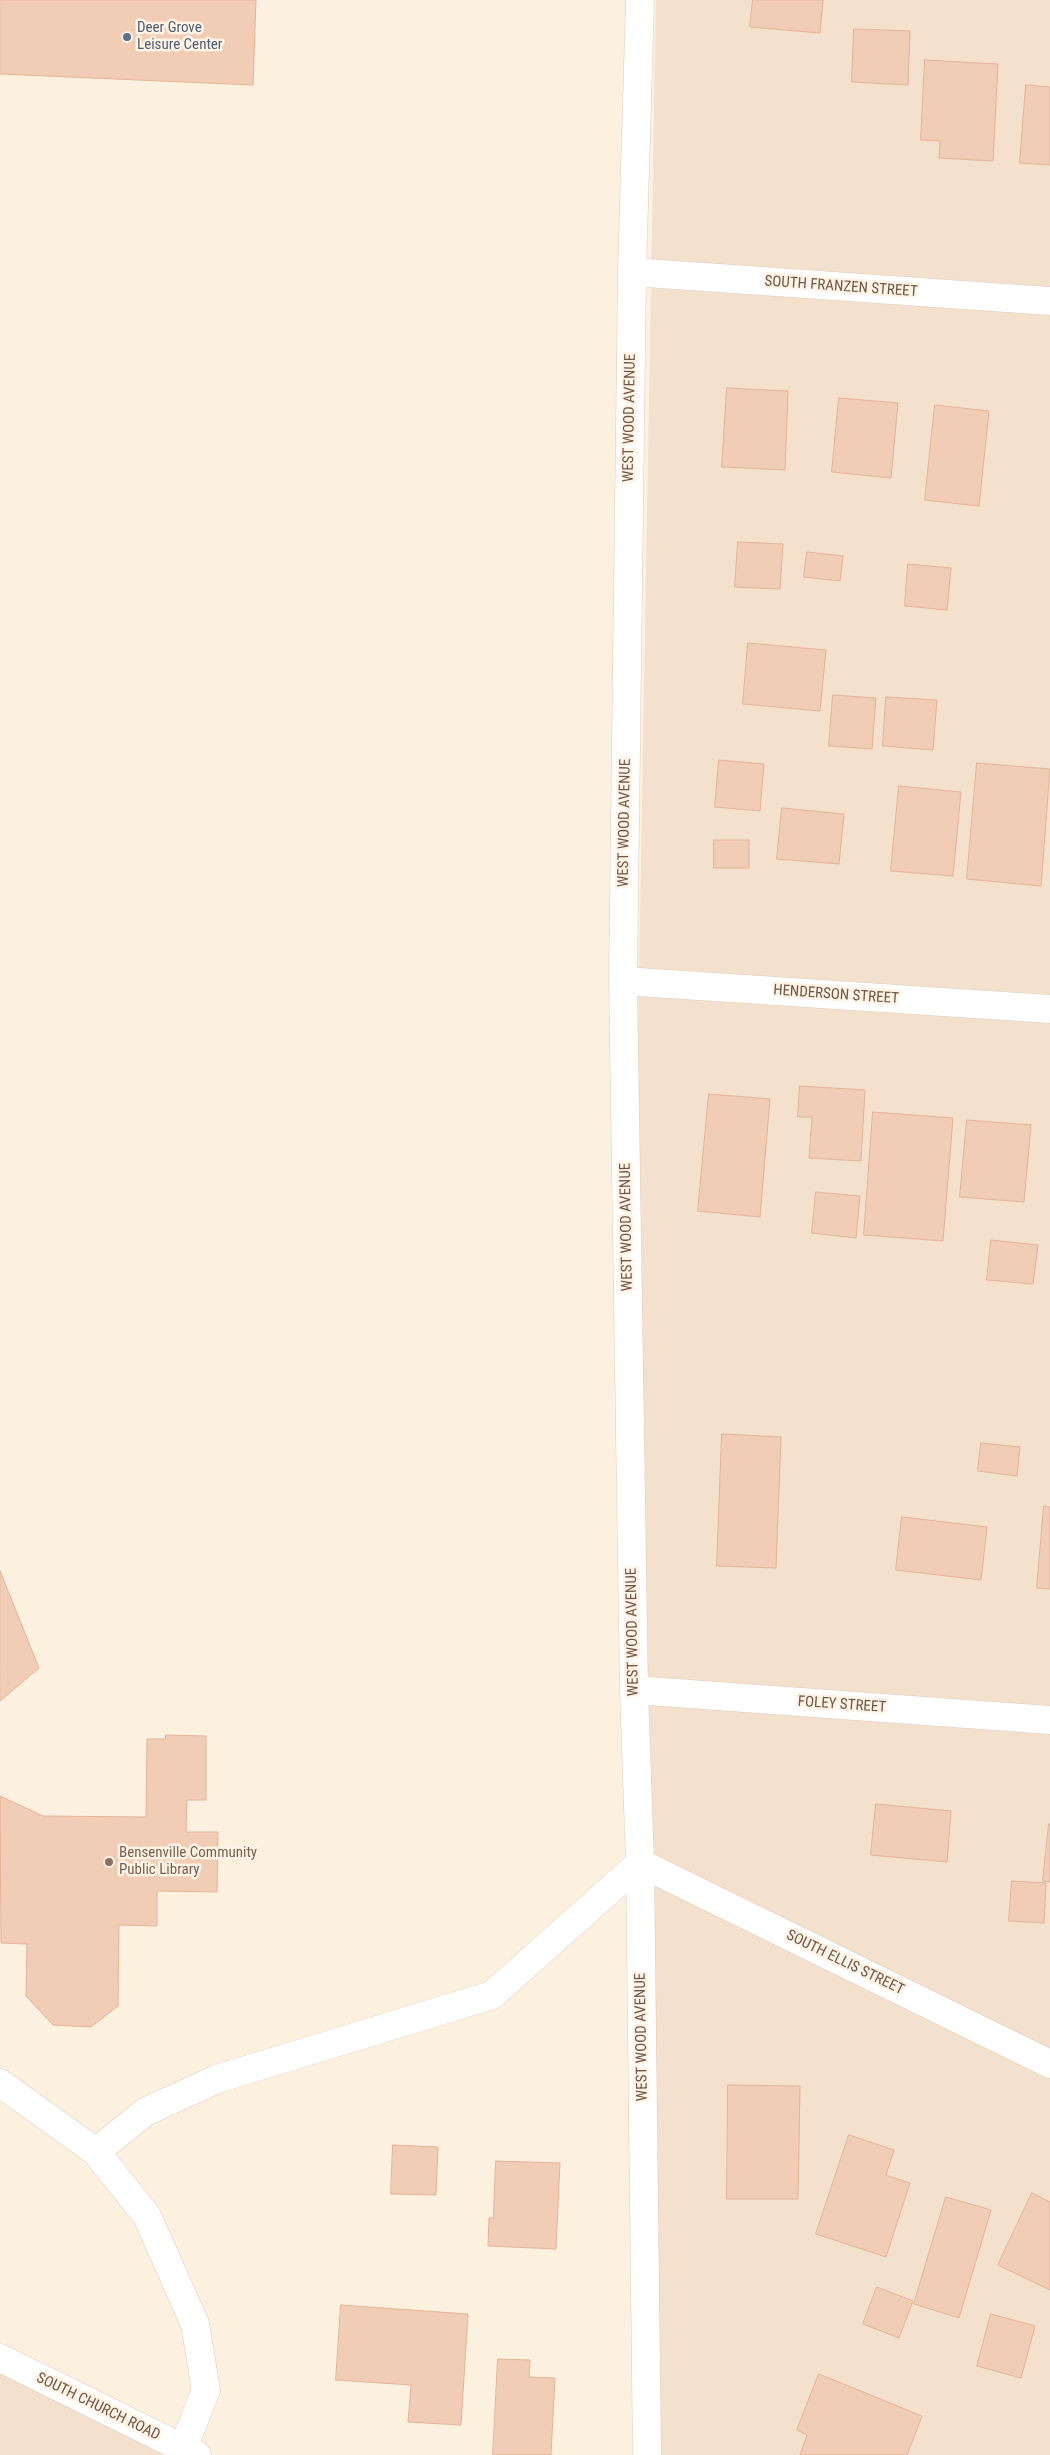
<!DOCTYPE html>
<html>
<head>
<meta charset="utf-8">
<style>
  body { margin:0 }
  canvas { display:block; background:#fcf0df }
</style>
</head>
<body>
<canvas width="1050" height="2455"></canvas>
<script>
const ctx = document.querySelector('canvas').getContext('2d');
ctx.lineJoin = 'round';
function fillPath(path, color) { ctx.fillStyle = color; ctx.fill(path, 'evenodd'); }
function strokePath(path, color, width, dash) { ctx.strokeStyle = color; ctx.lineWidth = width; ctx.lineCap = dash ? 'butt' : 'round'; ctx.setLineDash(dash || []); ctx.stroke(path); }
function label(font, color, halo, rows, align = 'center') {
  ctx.font = font + ' "Roboto Condensed",sans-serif'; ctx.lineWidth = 5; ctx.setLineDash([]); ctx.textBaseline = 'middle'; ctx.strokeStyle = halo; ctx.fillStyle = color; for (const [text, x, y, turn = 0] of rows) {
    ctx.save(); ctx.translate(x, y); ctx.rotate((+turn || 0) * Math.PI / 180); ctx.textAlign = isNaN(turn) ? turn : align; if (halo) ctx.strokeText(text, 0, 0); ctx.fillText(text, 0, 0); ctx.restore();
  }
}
fillPath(new Path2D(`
  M656,0H1050V2455H656L648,1675L628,1608Z
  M0,2371L172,2455H0Z`), '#f3e1cd');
const building = new Path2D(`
  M0,0H256L253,85L0,74Z
  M753,0H823L820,33L750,27Z
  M854,29L910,31L908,85L852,82Z
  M925,60L998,64L993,161L939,158L940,141L921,140Z
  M1026,85L1050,87V165L1020,163Z
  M727,388L788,391L785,470L722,467Z
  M839,398L898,403L891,478L832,472Z
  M935,405L989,411L979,506L925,500Z
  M738,542L783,544L780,589L735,587Z
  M807,552L843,556L840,581L804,577Z
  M908,564L951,568L947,610L905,606Z
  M748,643L826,650L820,711L743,704Z
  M833,695L876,698L872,749L829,746Z
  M886,697L937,700L933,750L883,746Z
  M719,760L764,764L760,811L715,807Z
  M977,763L1050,769L1041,886L967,879Z
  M899,786L961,792L953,876L891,871Z
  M782,808L844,814L839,864L777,859Z
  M714,840H749V868H714Z
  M800,1086L865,1090L861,1161L809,1158L812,1117H798Z
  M709,1094L770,1099L760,1217L698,1211Z
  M873,1112L953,1118L943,1241L864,1235Z
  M967,1120L1031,1125L1024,1202L960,1197Z
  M816,1192L860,1196L856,1238L812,1233Z
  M991,1240L1038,1245L1033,1284L987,1280Z
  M722,1434L781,1437L776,1568L717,1566Z
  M981,1443L1020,1447L1017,1476L978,1471Z
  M1044,1506L1050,1507V1589L1037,1588Z
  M902,1517L987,1527L981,1580L896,1570Z
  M0,1571L39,1668L0,1701Z
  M166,1735L206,1736V1800H187L186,1832H218L217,1892L157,1891V1926L119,1925L118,2006L91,2027L53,2025L26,1996L27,1944L1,1943L0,1796L43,1816L146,1817L147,1739H165Z
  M876,1804L951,1811L947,1862L871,1855Z
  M1049,1824H1050V1882L1043,1881Z
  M1012,1881L1046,1883L1044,1923L1009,1921Z
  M728,2085L800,2086L798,2199H727Z
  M849,2135L894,2150L886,2175L910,2183L886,2257L816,2234Z
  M393,2145L438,2147L436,2195L391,2194Z
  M496,2161L560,2163L556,2249L488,2246L489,2218H493Z
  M1032,2193L1050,2202V2290L998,2265Z
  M946,2197L991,2210L959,2318L914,2304Z
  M877,2287L913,2301L899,2338L863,2324Z
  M341,2305L468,2314L461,2425L408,2422L411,2385L336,2380Z
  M991,2314L1035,2326L1021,2378L977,2366Z
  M498,2359L530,2360L529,2377L555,2378L551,2455H493Z
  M819,2374L922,2416L907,2455H800L807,2435L797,2430Z`);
fillPath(building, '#f1cdb6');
strokePath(building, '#e4b397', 1);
const minor = new Path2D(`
  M640,0L632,272L623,981L634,1690L640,1863L647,2455
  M632,272L1050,301
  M623,981L1050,1009
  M634,1690L1050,1720
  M0,2083L96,2152L147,2216L195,2324L206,2390L183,2448
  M96,2152L145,2112L217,2079L492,1995L640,1863L1050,2064
  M0,2358L197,2455`);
strokePath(minor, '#e0ccbb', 29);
strokePath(minor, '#fff', 28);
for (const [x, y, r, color] of [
  [127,37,5,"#5c6f8a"],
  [109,1862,5,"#8d6e63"]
]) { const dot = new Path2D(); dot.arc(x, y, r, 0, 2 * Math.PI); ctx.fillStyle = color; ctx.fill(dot); strokePath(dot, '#fff4e5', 2); }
label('15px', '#4e5e75', '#fff4e5', [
  ["Deer Grove",137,28],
  ["Leisure Center",137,45]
], 'left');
label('15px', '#725547', '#fff4e5', [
  ["SOUTH FRANZEN STREET",841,287,4],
  ["WEST WOOD AVENUE",630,418,-89],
  ["WEST WOOD AVENUE",625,823,-89],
  ["HENDERSON STREET",836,995,4],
  ["WEST WOOD AVENUE",627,1227,-91],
  ["WEST WOOD AVENUE",633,1632,-91],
  ["FOLEY STREET",842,1705,4],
  ["SOUTH ELLIS STREET",845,1963,26],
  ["WEST WOOD AVENUE",642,2037,-91],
  ["SOUTH CHURCH ROAD",98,2407,26]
]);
label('15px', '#785e54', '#fff4e5', [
  ["Bensenville Community",119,1853],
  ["Public Library",119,1870]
], 'left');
</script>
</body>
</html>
